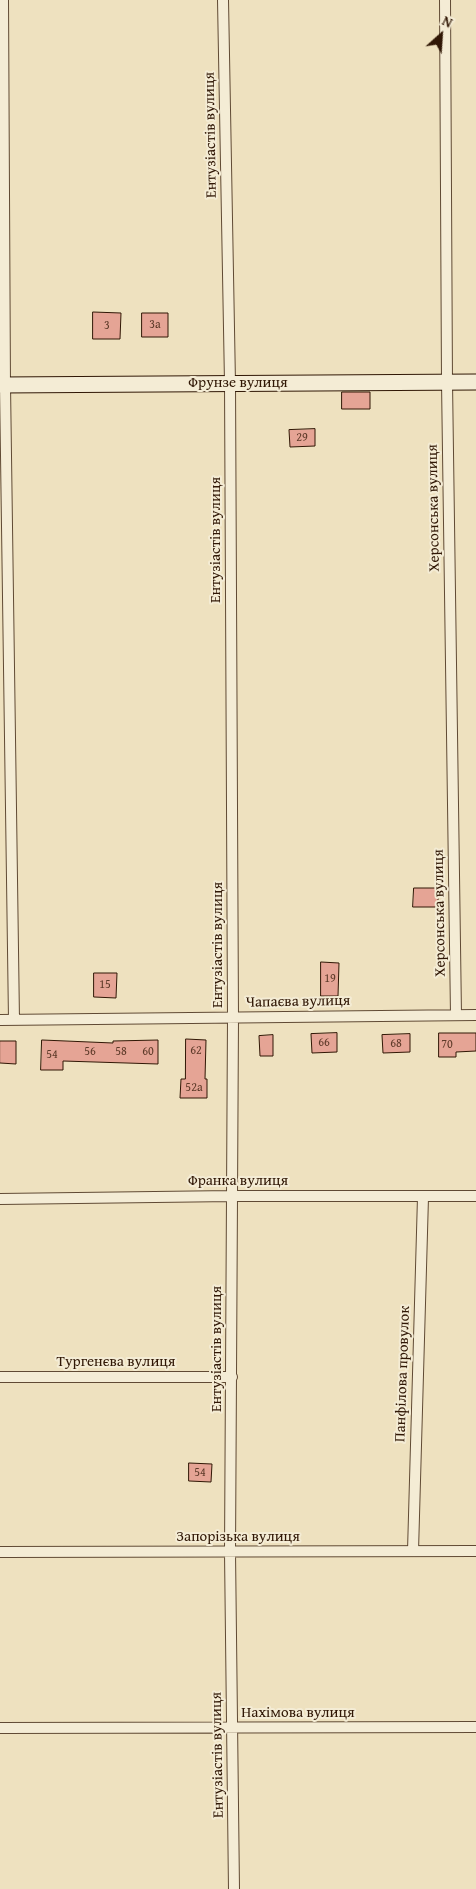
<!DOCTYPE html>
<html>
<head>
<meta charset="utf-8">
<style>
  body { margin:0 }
  #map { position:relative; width:476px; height:1889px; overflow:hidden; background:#eee1bf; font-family:"Gentium Book Plus",serif }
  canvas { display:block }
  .north { position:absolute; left:416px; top:10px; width:50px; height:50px; -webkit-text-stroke:4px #f4ecd5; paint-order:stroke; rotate:26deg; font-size:14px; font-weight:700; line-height:20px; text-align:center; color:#301705 }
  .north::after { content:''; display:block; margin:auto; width:18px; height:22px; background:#301705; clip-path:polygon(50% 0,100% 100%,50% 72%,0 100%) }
</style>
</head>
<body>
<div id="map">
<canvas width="476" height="1889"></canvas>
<div class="north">N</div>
</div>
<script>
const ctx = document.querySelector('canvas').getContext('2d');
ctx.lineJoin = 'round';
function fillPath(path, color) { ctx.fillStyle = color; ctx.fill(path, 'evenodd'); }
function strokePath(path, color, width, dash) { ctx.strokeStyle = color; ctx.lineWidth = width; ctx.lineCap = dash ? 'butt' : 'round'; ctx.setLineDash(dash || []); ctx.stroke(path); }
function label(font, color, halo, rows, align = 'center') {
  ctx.font = font + ' "Gentium Book Plus",serif'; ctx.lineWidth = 4; ctx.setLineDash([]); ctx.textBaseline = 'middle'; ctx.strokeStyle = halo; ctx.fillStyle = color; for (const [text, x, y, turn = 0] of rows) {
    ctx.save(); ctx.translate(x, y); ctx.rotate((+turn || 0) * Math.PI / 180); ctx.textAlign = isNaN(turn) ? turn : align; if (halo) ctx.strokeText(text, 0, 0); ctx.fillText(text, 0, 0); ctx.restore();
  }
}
const building = new Path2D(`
  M93,312L121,313L120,339H93Z
  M142,313H168V337H142Z
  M342,392H370V409H342Z
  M315,429V446L290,447L289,430Z
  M414,888H438V907H413Z
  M321,962L339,963L338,996H321Z
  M94,973H117L116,998L94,997Z
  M337,1033V1052L312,1053L311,1034Z
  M439,1033H476V1051L456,1052V1057H439Z
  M410,1034V1052L383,1053L382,1035Z
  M273,1035V1056H260L259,1036Z
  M186,1039L206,1040L205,1079H207V1098H180L181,1079H185Z
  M42,1040L113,1043V1041L158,1040V1064L63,1061V1070H41Z
  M0,1041H16V1064L0,1063Z
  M189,1463L212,1464L211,1482L189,1481Z`);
fillPath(building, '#e5a495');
strokePath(building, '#301705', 1);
const street = new Path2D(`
  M3,0L5,385L14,1020
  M223,0L230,383L233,1018L230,1552L234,1889
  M445,0L447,382L456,1015
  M0,1020L476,1015
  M0,1199L232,1196H476
  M0,1377H232
  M413,1551L423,1197
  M0,1552L476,1551
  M0,1728L476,1727`);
const secondary = new Path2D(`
  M0,385L476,382`);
strokePath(street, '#604a34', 12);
strokePath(secondary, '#301705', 17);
strokePath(street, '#f4ecd5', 10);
strokePath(secondary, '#f4ecd5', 15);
label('12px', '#5d3a29', null, [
  ["3а",155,325],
  ["3",107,326],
  ["29",302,438],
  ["19",330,979],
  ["15",105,985],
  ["66",324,1043],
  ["68",396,1044],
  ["70",447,1045],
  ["62",196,1051],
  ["56",90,1052],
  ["58",121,1052],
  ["60",148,1052],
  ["54",52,1055],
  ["52а",194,1088],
  ["54",200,1473]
]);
label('15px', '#301705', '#f4ecd5', [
  ["Ентузіастів вулиця",211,135,-91],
  ["Фрунзе вулиця",238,383],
  ["Херсонська вулиця",434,508,-91],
  ["Ентузіастів вулиця",216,540,-90],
  ["Херсонська вулиця",440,913,-91],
  ["Ентузіастів вулиця",218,945,-90],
  ["Чапаєва вулиця",298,1002,-1],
  ["Франка вулиця",238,1181],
  ["Ентузіастів вулиця",217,1349,-90],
  ["Тургенєва вулиця",116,1362],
  ["Панфілова провулок",403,1374,-88],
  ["Запорізька вулиця",238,1537],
  ["Нахімова вулиця",298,1713],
  ["Ентузіастів вулиця",218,1755,-91]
]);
</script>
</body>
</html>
